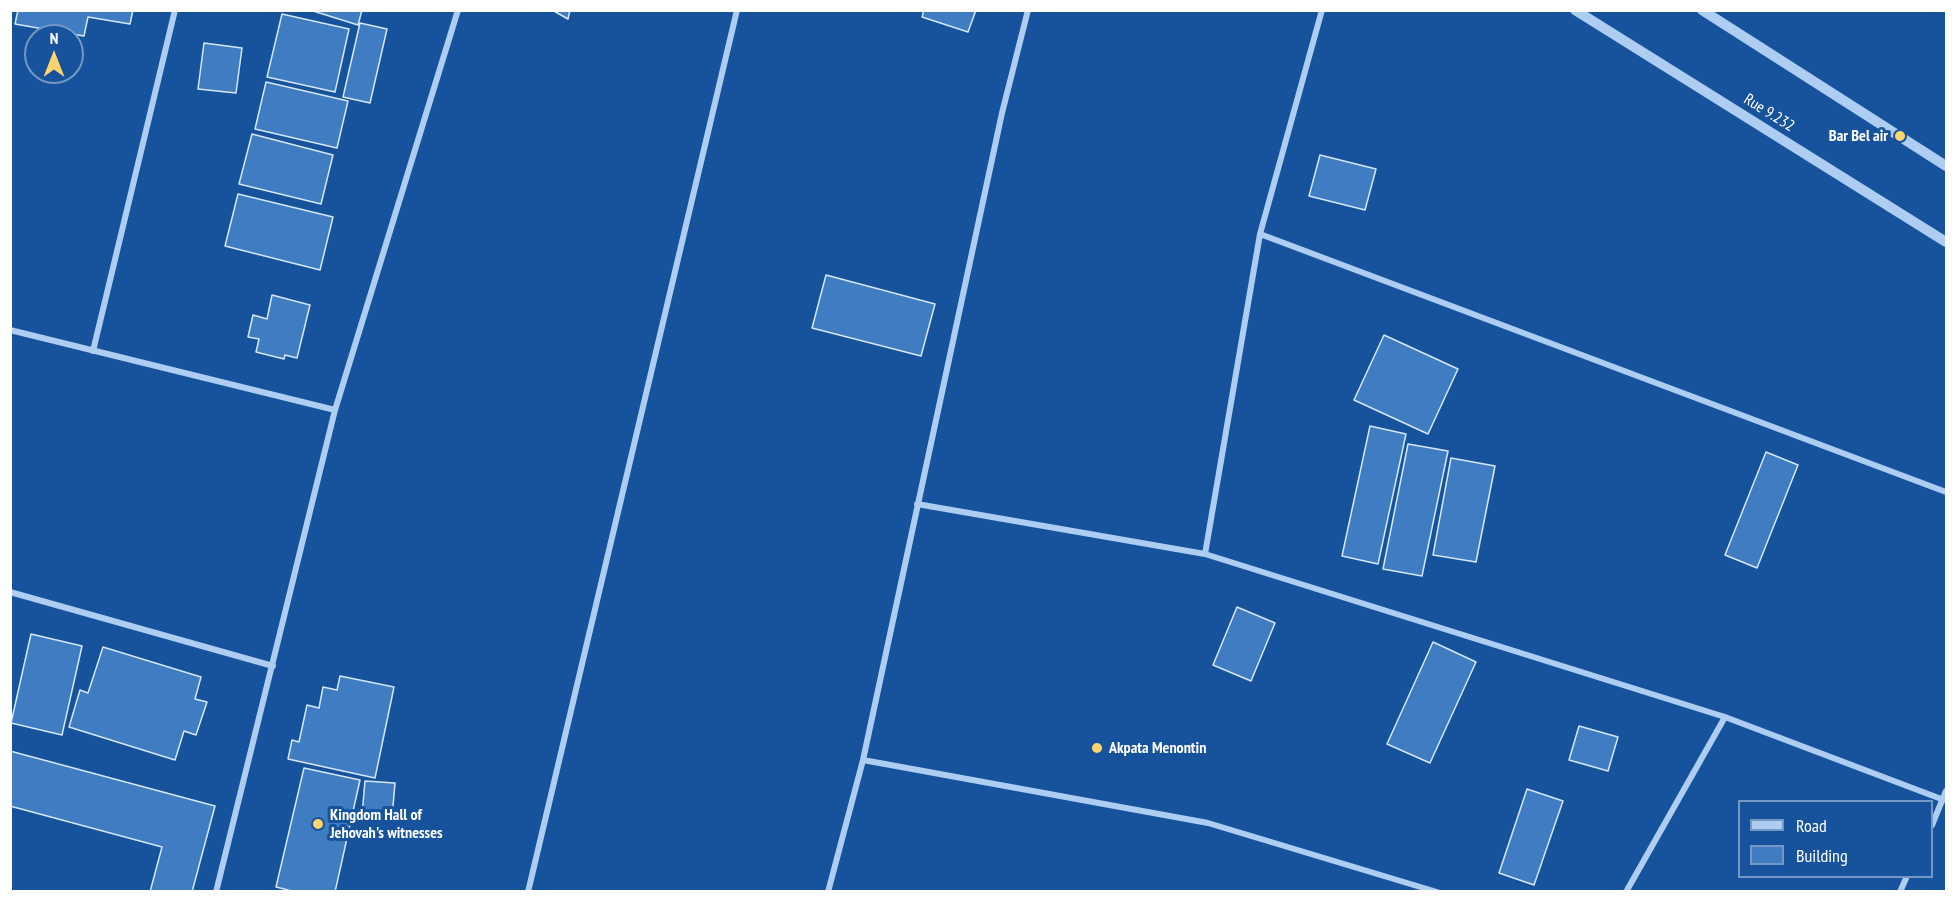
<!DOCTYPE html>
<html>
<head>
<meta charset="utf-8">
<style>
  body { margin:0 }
  #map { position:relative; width:1957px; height:902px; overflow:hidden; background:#16539c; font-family:"PT Sans Narrow",sans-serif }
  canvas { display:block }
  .frame { position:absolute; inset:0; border:12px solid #fff; pointer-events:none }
  .legend { position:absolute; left:1738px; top:800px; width:195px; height:78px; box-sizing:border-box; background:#16539c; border:2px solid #7398c4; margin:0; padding:8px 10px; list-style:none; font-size:18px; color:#fff }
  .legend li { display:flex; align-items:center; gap:12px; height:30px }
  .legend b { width:30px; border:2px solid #7398c4 }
  .north { position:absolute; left:24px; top:24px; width:60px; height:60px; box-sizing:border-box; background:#16539c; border:2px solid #7398c4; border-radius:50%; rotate:0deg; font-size:16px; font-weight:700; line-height:24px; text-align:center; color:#fff }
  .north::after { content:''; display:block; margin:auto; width:21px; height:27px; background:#ffd36e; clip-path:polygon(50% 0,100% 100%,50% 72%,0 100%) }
</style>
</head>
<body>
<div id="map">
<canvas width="1957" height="902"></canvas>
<div class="frame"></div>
<ul class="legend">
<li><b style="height:8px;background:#adcdf2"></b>Road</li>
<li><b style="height:16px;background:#3f7cc2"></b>Building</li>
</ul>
<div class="north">N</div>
</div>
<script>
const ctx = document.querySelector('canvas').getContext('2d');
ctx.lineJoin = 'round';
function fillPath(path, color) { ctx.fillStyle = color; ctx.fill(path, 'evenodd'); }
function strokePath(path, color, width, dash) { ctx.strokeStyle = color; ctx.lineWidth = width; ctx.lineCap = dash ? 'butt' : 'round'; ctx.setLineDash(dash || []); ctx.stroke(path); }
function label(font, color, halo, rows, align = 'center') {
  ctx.font = font + ' "PT Sans Narrow",sans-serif'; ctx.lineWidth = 6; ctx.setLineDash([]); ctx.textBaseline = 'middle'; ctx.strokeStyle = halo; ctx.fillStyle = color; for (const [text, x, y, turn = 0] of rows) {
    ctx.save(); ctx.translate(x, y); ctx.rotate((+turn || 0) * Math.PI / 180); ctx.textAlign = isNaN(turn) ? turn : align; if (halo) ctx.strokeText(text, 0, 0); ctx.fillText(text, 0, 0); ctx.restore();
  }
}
const building = new Path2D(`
  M18,10H133L130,24L88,17L84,36L15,24Z
  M310,10H362L358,25Z
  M552,10H570L568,19Z
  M924,10H976L968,32L922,17Z
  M282,14L349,29L335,92L267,77Z
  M360,23L387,29L370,103L343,97Z
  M204,43L242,48L236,93L198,89Z
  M266,82L348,101L337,148L255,129Z
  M252,134L333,155L321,204L239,184Z
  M1320,155L1376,169L1365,210L1309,196Z
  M238,194L333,217L320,270L225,246Z
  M826,275L935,304L921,356L812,328Z
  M272,295L310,305L297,358L285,355L284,359L256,352L259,339L248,337L253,315L267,319Z
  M1384,335L1458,369L1428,434L1354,400Z
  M1370,426L1406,434L1378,564L1342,556Z
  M1408,444L1448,451L1422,576L1383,569Z
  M1766,452L1798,465L1757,568L1725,555Z
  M1451,458L1495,466L1476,562L1433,555Z
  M1237,607L1275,623L1251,681L1213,665Z
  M31,634L82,646L62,735L11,723Z
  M1433,642L1476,662L1430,763L1387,744Z
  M103,647L201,677L195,699L207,702L196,735L184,731L175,760L69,727L80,690L88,693Z
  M340,676L394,687L375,778L288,759L292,740L299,742L307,705L319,708L323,687L337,690Z
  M1579,726L1618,737L1608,771L1569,760Z
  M10,751L215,806L192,892H150L162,847L10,806Z
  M304,768L360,780L335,892H296L276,887Z
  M365,781L395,783L392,818L362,815Z
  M1527,789L1563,801L1534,885L1499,873Z`);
fillPath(building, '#3f7cc2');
strokePath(building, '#d5e7fd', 1.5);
strokePath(new Path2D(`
  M1260,234L1946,492
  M10,330L335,410
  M93,351L175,10
  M917,504L1205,554L1725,717L1944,800
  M1205,554L1260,234L1322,10
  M10,592L273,666
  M863,760L1208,823L1437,892
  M1932,825L1946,791
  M216,892L335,410L458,10
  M528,892L737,10
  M828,892L863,760L1002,113L1028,10
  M1626,892L1725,717
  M1900,892L1907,876`), '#adcdf2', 6);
strokePath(new Path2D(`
  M1575,10L1946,242
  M1702,10L1946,166`), '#adcdf2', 10);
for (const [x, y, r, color] of [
  [1900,136,6,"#ffd36e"],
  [1097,748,6,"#ffd36e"],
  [318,824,6,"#ffd36e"]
]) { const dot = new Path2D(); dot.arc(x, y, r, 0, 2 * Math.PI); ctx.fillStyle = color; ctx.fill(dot); strokePath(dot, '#16539c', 2); }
label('16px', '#fff', '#16539c', [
  ["Rue 9.232",1769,113,32]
]);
label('bold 16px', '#fff', '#16539c', [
  ["Bar Bel air",1888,136,"right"],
  ["Akpata Menontin",1109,748],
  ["Kingdom Hall of",330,815],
  ["Jehovah's witnesses",330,833]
], 'left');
</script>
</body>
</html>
